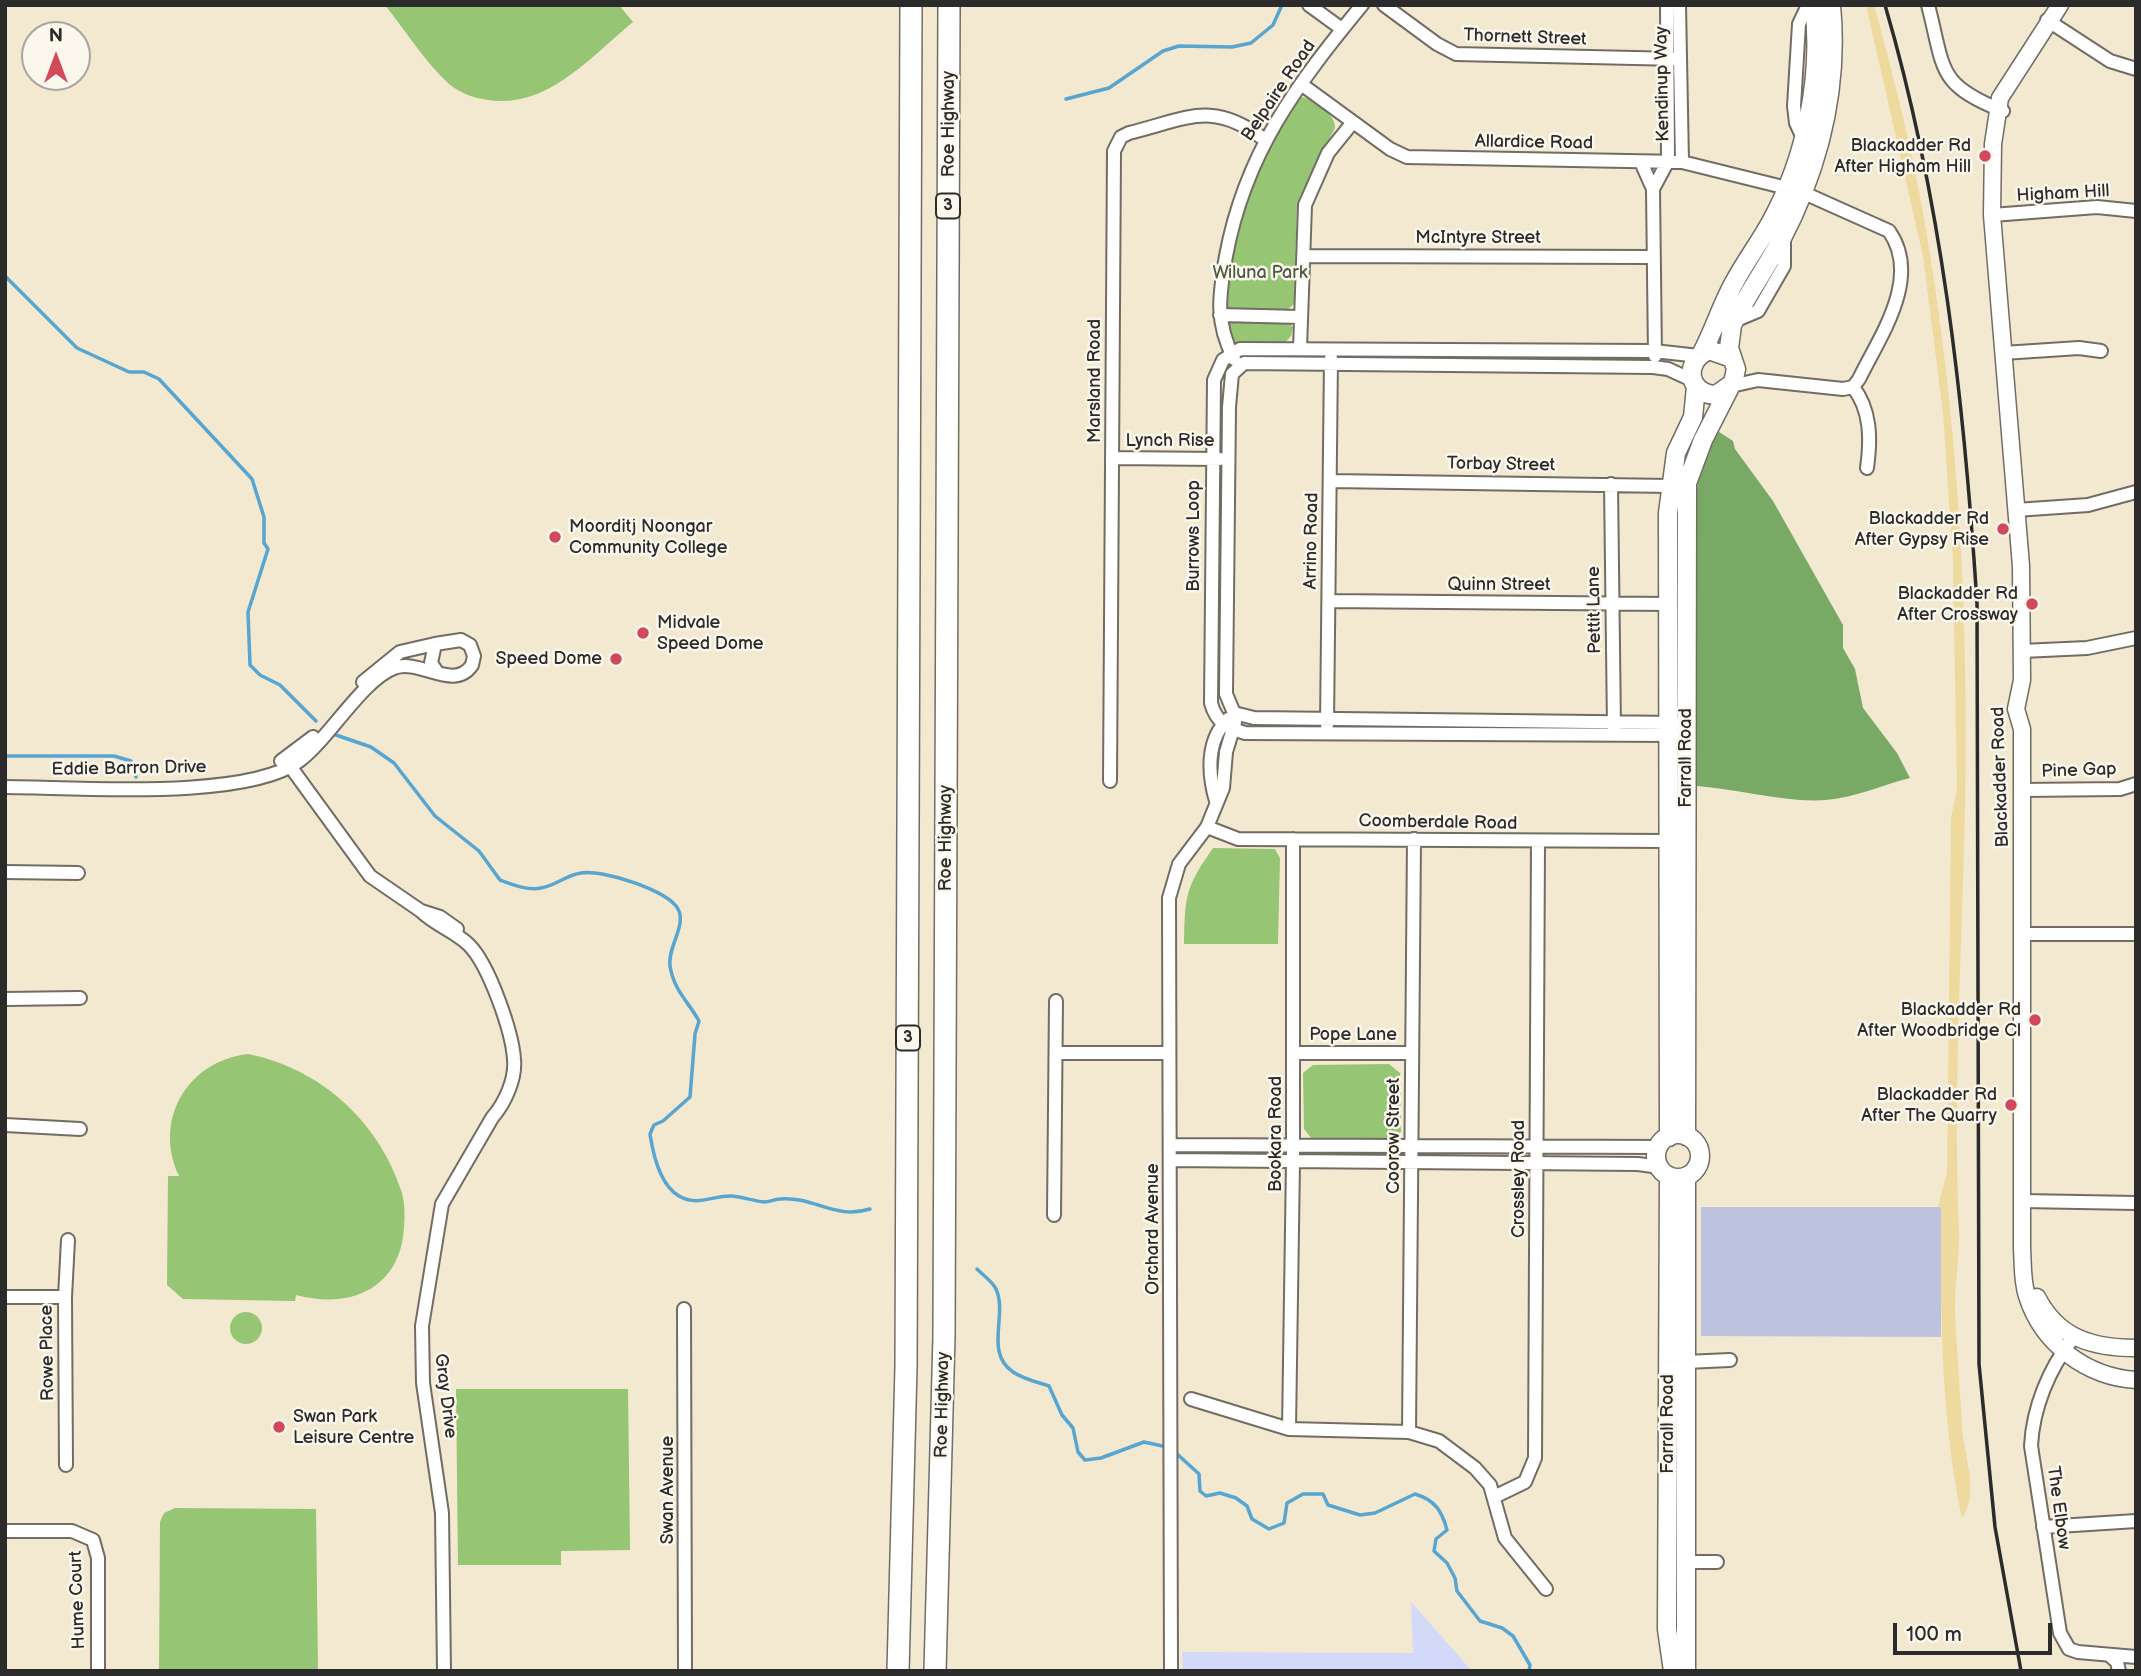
<!DOCTYPE html>
<html>
<head>
<meta charset="utf-8">
<style>
  body { margin:0 }
  #map { position:relative; width:2141px; height:1676px; overflow:hidden; background:#f3e8d0; font-family:"Balsamiq Sans",sans-serif }
  canvas { display:block }
  .frame { position:absolute; inset:0; border:7px solid #2b2b2b; pointer-events:none }
  .north { position:absolute; left:21px; top:21px; width:70px; height:70px; box-sizing:border-box; background:#fbf7ec; border:2px solid #a8a59f; border-radius:50%; rotate:0deg; font-size:19px; font-weight:700; line-height:28px; text-align:center; color:#2b2b2b }
  .north::after { content:''; display:block; margin:auto; width:24px; height:32px; background:#d1495b; clip-path:polygon(50% 0,100% 100%,50% 72%,0 100%) }
  .scale { position:absolute; left:1893px; top:1623px; width:159px; height:32px; box-sizing:border-box; border:4px solid #2b2b2b; border-top:0; padding-left:9px; font-size:21px; line-height:24px; white-space:nowrap; color:#2b2b2b; -webkit-text-stroke:5px #fbf7ec; paint-order:stroke }
</style>
</head>
<body>
<div id="map">
<canvas width="2141" height="1676"></canvas>
<div class="frame"></div>
<div class="north">N</div>
<div class="scale">100 m</div>
</div>
<script>
const ctx = document.querySelector('canvas').getContext('2d');
ctx.lineJoin = 'round';
function fillPath(path, color) { ctx.fillStyle = color; ctx.fill(path, 'evenodd'); }
function strokePath(path, color, width, dash) { ctx.strokeStyle = color; ctx.lineWidth = width; ctx.lineCap = dash ? 'butt' : 'round'; ctx.setLineDash(dash || []); ctx.stroke(path); }
function label(font, color, halo, rows, align = 'center') {
  ctx.font = font + ' "Balsamiq Sans",sans-serif'; ctx.lineWidth = 5; ctx.setLineDash([]); ctx.textBaseline = 'middle'; ctx.strokeStyle = halo; ctx.fillStyle = color; for (const [text, x, y, turn = 0] of rows) {
    ctx.save(); ctx.translate(x, y); ctx.rotate((+turn || 0) * Math.PI / 180); ctx.textAlign = isNaN(turn) ? turn : align; if (halo) ctx.strokeText(text, 0, 0); ctx.fillText(text, 0, 0); ctx.restore();
  }
}
fillPath(new Path2D(`
  M1411,1602L1472,1671H1183L1182,1652L1413,1653Z`), '#d3d9f9');
fillPath(new Path2D(`
  M1701,1207H1941V1337L1701,1336Z`), '#bcc3de');
fillPath(new Path2D(`
  M385,5H619L633,22C590,57 548,109 488,100C474,98 460,93 449,84C425,62 405,30 385,5Z
  M1300,97C1314,97 1335,113 1335,128L1297,203L1294,304L1286,311L1226,309L1221,298L1242,199L1293,102Z
  M1226,321L1287,322L1293,327L1291,336L1282,346H1236Z
  M1213,848L1275,849L1280,858L1278,944H1184C1185,896 1185,888 1213,848Z
  M248,1054C319,1068 378,1120 401,1190C405,1202 405,1215 404,1227C401,1287 352,1310 296,1295L295,1301L183,1299L167,1285L168,1176H179C153,1120 187,1061 248,1054Z
  M1389,1064L1400,1073L1401,1132L1392,1139H1312L1304,1129L1303,1073L1313,1065Z
  M230 1328a16 16 0 1 1 32 0a16 16 0 1 1-32 0Z
  M456,1389H628L630,1550L561,1551V1565H458Z
  M175,1508L316,1509L318,1671H159L160,1522L164,1513Z`), '#96c574');
fillPath(new Path2D(`
  M1716,430L1733,441L1735,449L1773,501L1843,625V648L1855,669L1863,708L1897,753L1910,778C1883,785 1853,798 1826,800C1785,803 1739,789 1697,786L1694,508L1699,476Z`), '#78aa66');
fillPath(new Path2D(`
  M1866,5H1874C1891,67 1907,129 1919,191C1957,394 1969,602 1965,809C1962,949 1953,1090 1959,1230C1960,1258 1954,1286 1955,1314C1957,1352 1960,1390 1962,1428C1964,1456 1980,1493 1962,1518C1940,1415 1941,1312 1941,1208L1938,1207L1947,1172L1951,818L1957,789L1953,561L1943,413L1923,256Z`), '#eeda9e');
strokePath(new Path2D(`
  M1066,99L1109,88L1163,51L1179,46L1232,47L1251,43L1273,25L1282,5
  M5,276L77,348L129,372H144L159,379L252,479L264,517V543L268,549L248,612L250,665L260,675L280,685L316,721
  M333,734L371,747L394,763L435,816L479,851L500,880C511,884 528,891 541,888C555,886 566,875 581,873C601,869 668,890 678,909C687,925 667,948 670,966C674,991 688,1001 699,1021L695,1034L690,1097L663,1121L654,1125L650,1134C653,1154 660,1185 679,1196C698,1207 713,1195 732,1196C743,1197 754,1201 764,1202C770,1202 775,1199 780,1199C814,1196 834,1220 870,1209
  M5,756H114L131,761L136,777
  M977,1269C983,1275 993,1282 996,1289C1008,1315 984,1352 1013,1372C1023,1379 1037,1382 1049,1386L1062,1415L1073,1428L1078,1452L1085,1460L1101,1458L1144,1442L1167,1447
  M1176,1453L1199,1474L1200,1491L1206,1496L1220,1493L1236,1498L1247,1506L1252,1519L1269,1529L1284,1523L1287,1503L1303,1494H1323L1328,1505L1360,1515L1375,1513L1415,1494C1435,1500 1442,1511 1447,1530L1436,1539L1434,1551L1447,1563L1455,1578L1457,1591L1480,1621L1502,1628L1513,1636L1530,1665L1529,1671`), '#57a5d1', 3.5);
const minor = new Path2D(`
  M1309,5L1342,29
  M1384,5L1437,44L1456,54L1679,59
  M1679,5L1682,162
  M1928,5C1945,70 1936,84 2003,111
  M2047,20L2110,61L2136,69
  M1301,84L1390,149L1407,157L1682,162L1787,188
  M1803,138L1796,123L1794,106L1799,24L1808,5
  M1641,162L1653,189L1655,356
  M1653,189L1668,161L1667,5
  M1992,215L2097,207L2136,211
  M1303,256L1652,257
  M1220,315L1300,317
  M1734,321L1758,311L1784,266V237
  M1300,349L1305,205L1328,153L1353,122
  M2003,353L2079,348L2101,351
  M1234,359C1215,322 1219,296 1226,256C1245,153 1297,84 1362,5
  M1731,386L1758,380L1843,389L1853,387L1859,379C1880,336 1922,278 1889,231L1804,193
  M1853,387C1871,410 1871,439 1867,468
  M1112,458L1220,459
  M1331,481L1670,486
  M1611,484L1614,728
  M2016,510L2088,505L2136,492
  M1329,601L1669,604
  M2022,651L2087,648L2136,638
  M363,682L400,652L435,644
  M1676,723L1254,718L1234,713L1226,694L1229,407L1232,374L1244,363L1653,367L1668,369L1692,380
  M1327,725L1331,358
  M1676,735L1245,733C1227,728 1216,722 1211,703L1214,380L1223,360L1240,349L1654,351L1699,356
  M281,761L313,737
  M287,762L370,876L421,911L440,917L457,929
  M1110,781L1114,151L1121,137L1129,133C1187,119 1212,99 1265,140
  M5,787C74,787 246,801 299,761C328,740 362,680 394,668C420,658 454,692 472,665L474,656L470,645L461,640L435,644L431,663L437,672
  M2022,790L2120,789L2136,784
  M1216,801C1208,774 1206,740 1228,719
  M1207,827L1238,839L1670,841
  M5,872L78,873
  M421,911C435,925 455,931 469,945C489,965 512,1031 514,1059C516,1079 505,1103 492,1118L442,1204L422,1326L423,1383L442,1513L444,1671
  M2023,934H2136
  M5,999L80,998
  M1056,1053H1168
  M1294,1053H1412
  M5,1125L80,1129
  M1170,1145L1659,1147
  M1170,1160L1638,1164L1660,1167
  M2022,1201L2136,1203
  M1054,1215L1056,1001
  M5,1297H65
  M684,1309L685,1671
  M2073,1338C2049,1369 2033,1407 2031,1446L2060,1633L2069,1649L2078,1652L2136,1657
  M1685,1362L1730,1360
  M1191,1399L1289,1429L1409,1432L1439,1441L1475,1468L1490,1485L1505,1538L1546,1589
  M1289,1429L1293,1162V839
  M1409,1432L1414,839
  M66,1465L65,1297L68,1240
  M1496,1496L1525,1482L1535,1458L1538,841
  M2043,1527L2136,1521
  M5,1531H72L93,1540L98,1558V1671
  M1684,1562H1717
  M2109,1655L2117,1662L2119,1671
  M1171,1671L1169,898L1179,864L1207,827L1223,788L1226,752L1235,722`);
const tertiary = new Path2D(`
  M2060,5L2000,98L1993,144L1992,215L2021,566L2022,680L2016,709L2022,729V1248C2023,1264 2022,1281 2027,1296C2042,1344 2087,1377 2136,1380
  M2037,1297C2058,1338 2092,1348 2136,1348`);
const secondary = new Path2D(`
  M1702,353C1714,330 1722,304 1735,281C1746,261 1760,242 1771,222C1806,158 1823,77 1814,5
  M1729,357L1709,350C1683,361 1687,394 1716,395L1733,383L1736,369L1729,348L1732,325C1746,296 1765,270 1780,242C1819,168 1839,89 1831,5
  M1656 1156a22 22 0 1 1 44 0a22 22 0 1 1-44 0Z
  M1686,1136L1687,483L1703,440L1729,389
  M1669,1137L1668,513L1676,453L1693,417L1696,387
  M1669,1176L1667,1629L1673,1671
  M1686,1671V1177`);
const trunk = new Path2D(`
  M898,1671L906,1367L911,5
  M935,1671L944,1336L949,5`);
strokePath(minor, '#716d65', 16);
strokePath(tertiary, '#716d65', 19);
strokePath(secondary, '#716d65', 21);
strokePath(trunk, '#716d65', 24);
strokePath(minor, '#fff', 12);
strokePath(tertiary, '#fff', 16);
strokePath(secondary, '#fff', 18);
strokePath(trunk, '#fff', 21);
strokePath(new Path2D(`
  M1885,5C1942,200 1964,401 1977,603L1979,1364L1995,1527L2021,1671`), '#2b2b2b', 3.5);
for (const [x, y, r, color] of [
  [1985,156,7,"#d1495b"],
  [2003,529,7,"#d1495b"],
  [555,537,7,"#d1495b"],
  [2032,604,7,"#d1495b"],
  [643,633,7,"#d1495b"],
  [616,659,7,"#d1495b"],
  [2035,1020,7,"#d1495b"],
  [2011,1105,7,"#d1495b"],
  [279,1427,7,"#d1495b"]
]) { const dot = new Path2D(); dot.arc(x, y, r, 0, 2 * Math.PI); ctx.fillStyle = color; ctx.fill(dot); strokePath(dot, '#fbf7ec', 2.5); }
for (const [x, y, w] of [
  [948,206,24],
  [908,1038,24]
]) { const box = new Path2D(); box.roundRect(x - w / 2, y - 12.5, w, 25, 5); ctx.fillStyle = '#fbf7ec'; ctx.fill(box); strokePath(box, '#2b2b2b', 2); }
label('bold 16px', '#2b2b2b', null, [
  ["3",948,206],
  ["3",908,1038]
]);
label('18px', '#2b2b2b', '#fbf7ec', [
  ["Thornett Street",1525,38,2],
  ["Kendinup Way",1663,84,-91],
  ["Belpaire Road",1279,91,-56],
  ["Roe Highway",949,124,-90],
  ["Allardice Road",1534,143,1],
  ["Higham Hill",2063,194,-3],
  ["McIntyre Street",1478,238],
  ["Marsland Road",1095,381,-90],
  ["Lynch Rise",1170,441],
  ["Torbay Street",1501,465,1],
  ["Burrows Loop",1194,536,-90],
  ["Arrino Road",1312,541,-89],
  ["Quinn Street",1499,585],
  ["Pettit Lane",1595,610,-91],
  ["Farrall Road",1686,758,-90],
  ["Eddie Barron Drive",129,769,-1],
  ["Pine Gap",2079,771,-2],
  ["Blackadder Road",2001,777,-92],
  ["Coomberdale Road",1438,823,1],
  ["Roe Highway",946,838,-90],
  ["Pope Lane",1353,1035],
  ["Bookara Road",1276,1134,-90],
  ["Coorow Street",1394,1136,-90],
  ["Crossley Road",1519,1179,-90],
  ["Orchard Avenue",1153,1229,-90],
  ["Rowe Place",48,1353,-91],
  ["Gray Drive",445,1396,83],
  ["Roe Highway",943,1405,-89],
  ["Farrall Road",1668,1424,-90],
  ["Swan Avenue",668,1490,-90],
  ["The Elbow",2058,1508,82],
  ["Hume Court",78,1600,-92]
]);
label('18px', '#2b2b2b', '#fbf7ec', [
  ["Blackadder Rd",1971,146],
  ["After Higham Hill",1971,167],
  ["Blackadder Rd",1989,519],
  ["After Gypsy Rise",1989,540],
  ["Moorditj Noongar",569,527,"left"],
  ["Community College",569,548,"left"],
  ["Blackadder Rd",2018,594],
  ["After Crossway",2018,615],
  ["Midvale",657,623,"left"],
  ["Speed Dome",657,644,"left"],
  ["Speed Dome",602,659],
  ["Blackadder Rd",2021,1010],
  ["After Woodbridge Cl",2021,1031],
  ["Blackadder Rd",1997,1095],
  ["After The Quarry",1997,1116],
  ["Swan Park",293,1417,"left"],
  ["Leisure Centre",293,1438,"left"]
], 'right');
label('18px', '#4b5941', '#fbf7ec', [
  ["Wiluna Park",1260,273]
]);
</script>
</body>
</html>
